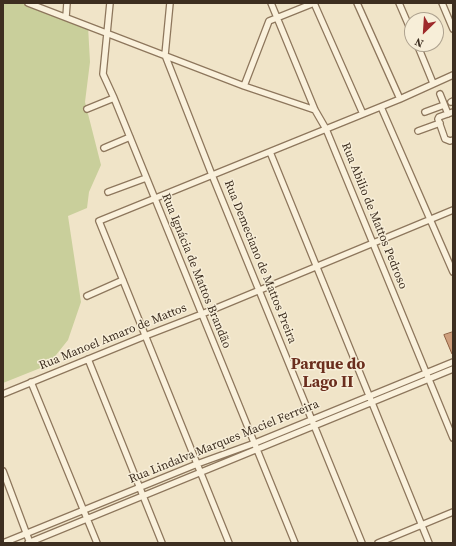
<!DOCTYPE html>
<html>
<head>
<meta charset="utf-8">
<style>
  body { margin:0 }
  #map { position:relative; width:456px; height:546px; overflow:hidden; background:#f0e4c8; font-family:"Source Serif 4",serif }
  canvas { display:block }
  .frame { position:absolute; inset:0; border:4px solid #3d2e20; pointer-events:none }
  .north { position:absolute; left:404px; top:12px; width:40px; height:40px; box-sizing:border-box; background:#f7eed8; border:1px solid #ada18e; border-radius:50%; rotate:205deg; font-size:11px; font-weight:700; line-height:16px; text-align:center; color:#3d2e20 }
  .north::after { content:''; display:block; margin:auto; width:14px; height:18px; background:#9e2a2b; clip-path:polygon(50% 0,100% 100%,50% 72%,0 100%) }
</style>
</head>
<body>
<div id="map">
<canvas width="456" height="546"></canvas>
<div class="frame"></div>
<div class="north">N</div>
</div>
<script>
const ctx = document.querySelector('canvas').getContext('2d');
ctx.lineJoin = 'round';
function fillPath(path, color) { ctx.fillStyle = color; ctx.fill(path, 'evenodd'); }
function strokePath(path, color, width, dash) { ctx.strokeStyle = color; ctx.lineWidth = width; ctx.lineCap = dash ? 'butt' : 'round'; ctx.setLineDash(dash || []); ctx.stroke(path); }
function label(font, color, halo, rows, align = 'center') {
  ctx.font = font + ' "Source Serif 4",serif'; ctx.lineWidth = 3; ctx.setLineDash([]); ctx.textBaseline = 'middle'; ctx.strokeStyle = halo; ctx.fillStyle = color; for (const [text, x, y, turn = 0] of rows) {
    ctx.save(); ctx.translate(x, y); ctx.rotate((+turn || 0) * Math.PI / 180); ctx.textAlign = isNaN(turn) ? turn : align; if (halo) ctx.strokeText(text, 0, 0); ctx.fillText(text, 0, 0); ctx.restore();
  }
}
fillPath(new Path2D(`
  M3,3H27L88,26L90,62L85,102L101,165L89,192L87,208L68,216L81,302L68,340L48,365L3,383Z`), '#c9cf9b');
const building = new Path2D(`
  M453,332V353L452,354L444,335Z`);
fillPath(building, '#cf9f7d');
strokePath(building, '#8d5f41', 1);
const street = new Path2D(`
  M28,3L244,86L315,110
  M110,3L103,74L114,98L295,543
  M170,3L165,55L212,175L362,543
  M271,3L315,110L326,129L453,438
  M314,3L363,114
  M357,3L400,99
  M399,3L412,33
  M442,3L453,29
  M66,17L67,3
  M417,44L433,83
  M244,86L269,21L314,3
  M440,94L448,114
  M451,102L453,101
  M381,107L453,272
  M87,109L114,98
  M425,112L444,105
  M453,112L439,117L438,119L445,139L450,141L453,140
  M418,131L440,123
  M104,148L130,137
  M270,152L429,543
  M108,192L146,178
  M87,296L123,280
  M88,359L162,543
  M31,382L97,543
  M3,394L145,336L202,314L453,210
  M3,471L30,543
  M3,543L197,464L255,443L453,362
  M28,543L453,369
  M229,543L99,221L400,99L453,75
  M378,543L453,512`);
strokePath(street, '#8d765c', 8);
strokePath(street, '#faf1dc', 5.5);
label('12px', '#3d2e20', '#f7eed8', [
  ["Rua Abilio de Mattos Pedroso",374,216,68],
  ["Rua Demeciano de Mattos Preira",260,262,68],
  ["Rua Ignácia de Mattos Brandão",196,271,68],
  ["Rua Manoel Amaro de Mattos",113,337,-22],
  ["Rua Lindalva Marques Maciel Ferreira",224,442,-22]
]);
label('bold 16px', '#6b2e1e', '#f7eed8', [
  ["Parque do",328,365],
  ["Lago II",328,383]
]);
</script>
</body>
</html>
